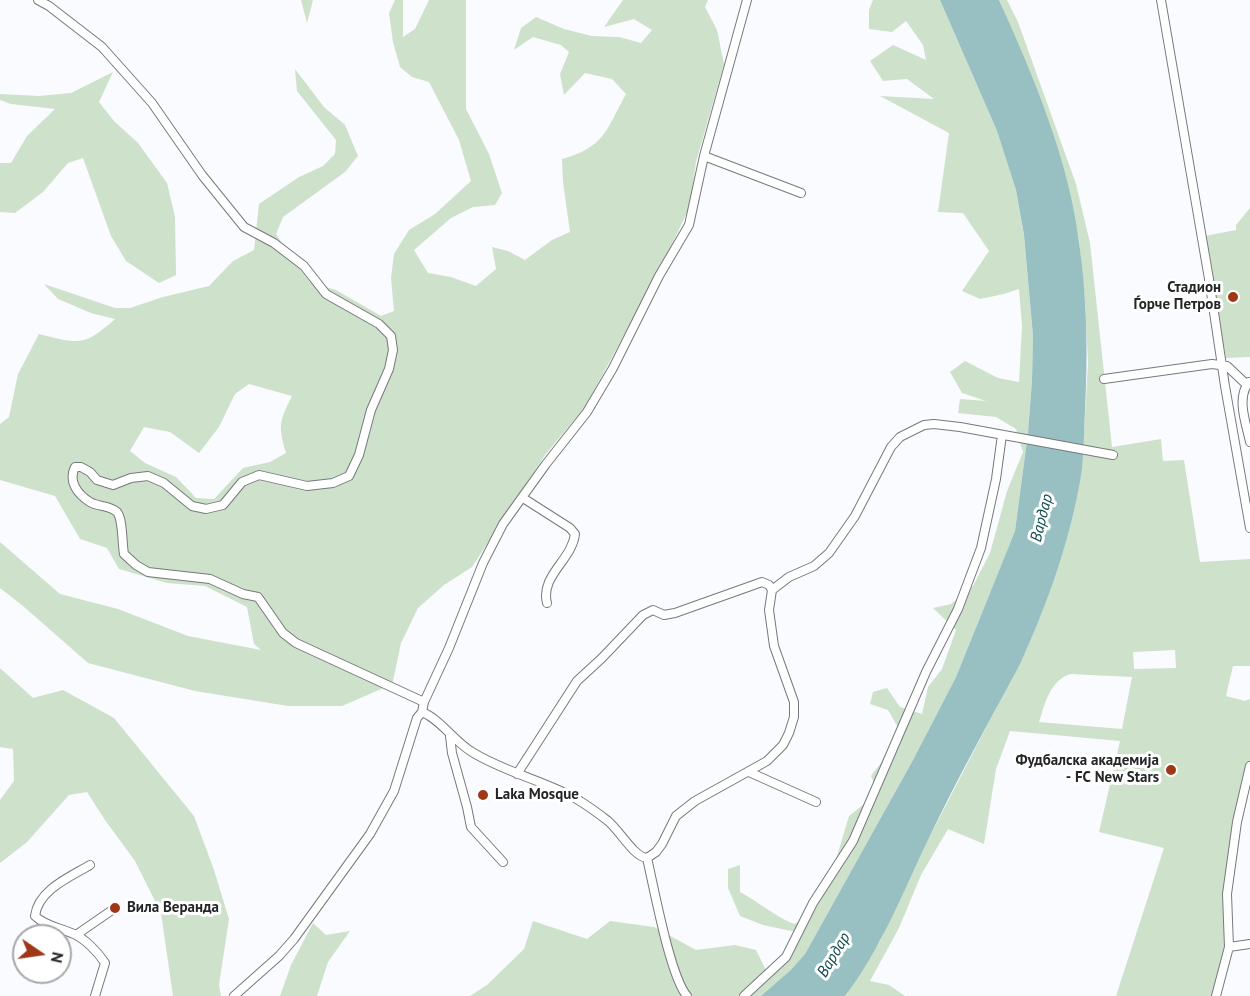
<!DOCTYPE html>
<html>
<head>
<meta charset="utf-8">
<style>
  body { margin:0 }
  #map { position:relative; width:1250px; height:996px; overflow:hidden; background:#f9fbff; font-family:"PT Sans",sans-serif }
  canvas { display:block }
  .north { position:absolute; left:12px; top:924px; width:60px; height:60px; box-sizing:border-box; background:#fff; border:2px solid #a7a8a9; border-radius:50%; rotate:103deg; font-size:16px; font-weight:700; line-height:24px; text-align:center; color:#242527 }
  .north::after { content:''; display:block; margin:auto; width:21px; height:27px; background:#9f3816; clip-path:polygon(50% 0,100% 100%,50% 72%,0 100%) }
</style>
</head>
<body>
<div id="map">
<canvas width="1250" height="996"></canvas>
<div class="north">N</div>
</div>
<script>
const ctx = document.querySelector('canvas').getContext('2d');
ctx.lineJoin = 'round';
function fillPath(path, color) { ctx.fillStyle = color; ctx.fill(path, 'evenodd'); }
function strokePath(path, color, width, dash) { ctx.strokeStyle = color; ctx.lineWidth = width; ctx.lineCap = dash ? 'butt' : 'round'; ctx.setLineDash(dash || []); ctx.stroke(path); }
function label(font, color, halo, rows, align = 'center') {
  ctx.font = font + ' "PT Sans",sans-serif'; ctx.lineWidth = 6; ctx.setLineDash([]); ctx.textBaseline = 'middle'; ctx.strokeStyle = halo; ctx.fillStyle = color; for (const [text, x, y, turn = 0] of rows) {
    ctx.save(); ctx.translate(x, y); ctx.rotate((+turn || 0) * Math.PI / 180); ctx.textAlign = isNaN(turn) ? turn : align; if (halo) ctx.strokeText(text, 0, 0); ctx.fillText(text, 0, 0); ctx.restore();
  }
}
fillPath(new Path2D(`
  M301,0H313L307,23Z
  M395,0H403V37L415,29L429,0H466V109L489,154L502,193L495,205L473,207L451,218L414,250L428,273L451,277L476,286L496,269L492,247L508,251L525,260L552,240L570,232L563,182L562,159C605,147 606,130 626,94L612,79L585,73L564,95L560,74L569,52L561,45L533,37L514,50L521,28L536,17L564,29L592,36L619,37L641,43L652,30L634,19L604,27L623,0H708L705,7L717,30L724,64L696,162L690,206L665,259L585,407L545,455L472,567L444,585L418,608L401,643L393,681L388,686L342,706H288L195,691L88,663L23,606L0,588V542L60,594L118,609L188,636L261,650L254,644L247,607L205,586L167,583L119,569L107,548L80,539L55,496L0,480V424L9,417L18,374L39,334C78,344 84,347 115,319L91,313L58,299L44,284L115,308H130L163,297L209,286L233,261L254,250L259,204L299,177L323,166L335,154L336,140L297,91L295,69L324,107L345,125L358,156L345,172L283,217L276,234L295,263L310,282L336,290L381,316L394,311L391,278L394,254L409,230L435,214L471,181L459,140L429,82L412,77L400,67L393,42L389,13ZM249,384L292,396C279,422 278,426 286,453L270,462L243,468L214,499L196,498L176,477L145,463L130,451L144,427L170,432L199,453L219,427L235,394Z
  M873,0H940L997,131L1016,190L1024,236L1033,336L1032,380L1028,433L1015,531L956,677L913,760L805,954L791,971L761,996H470L487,985L524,949L533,921L587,939L610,921L654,927L696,950L735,945L756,950L766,970L789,948L796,932L763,925L740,916L728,888V869L740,865V892C759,902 774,916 794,924L814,912L829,883L849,816L878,793L871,776L893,747L900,731L888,710L870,704L873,692L887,688L900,707L922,714L928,687L942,669L956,630L933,608L951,604L973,586L990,553L1007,491L1023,452L1016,429L996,417L958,413L960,399L986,401L962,393L950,372L965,361L998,378L1019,382L1022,326L1019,289L1004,294L980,299L962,291L989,251L963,213L938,212L949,133L880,96L934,99L907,79L883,81L870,61L893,45L926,60L923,45L906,21L892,32L869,29V10Z
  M999,0H1007L1018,22L1076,184L1090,243L1112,447L1161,439L1163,461L1184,460L1200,562L1250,559V666H1233L1226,696L1245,701L1250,699V766L1227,894L1229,947L1216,996H1116L1164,848L1099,832L1120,741L1010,731L996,769L984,844L948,829L921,875L899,928L870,981L889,985L905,996H845L880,941L930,836L1027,648L1077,494L1082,468L1088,363L1085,300L1079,240L1070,195L1053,138L1037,91ZM1175,650L1176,668L1134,669L1133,652ZM1070,674L1132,677L1122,729L1039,722C1045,703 1050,681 1070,674Z
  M113,72L99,102L114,121L138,143L167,183L175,217L176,275L159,283L126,261L111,236L83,158L68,163L43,192L15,213L0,212V163H11L27,136L55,109L11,104L0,100V94L39,96L71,93Z
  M1250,208V357L1226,358L1205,236L1236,230V225Z
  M0,668L33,698L63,690L114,718L194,816L214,870L229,919L219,985L221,996H173L161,913L135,861L105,820L87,792L69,795L27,842L0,863V800L14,781L13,749L0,747Z
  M313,923L326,935L350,931L328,962L317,996H280L291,965Z`), '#cee1ca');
fillPath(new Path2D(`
  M940,0H999C1027,62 1056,129 1071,197C1086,267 1089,338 1085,410C1084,429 1084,449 1082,469C1072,535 1048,603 1020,664C989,722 957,779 929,838C903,892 881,949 845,996H761L791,970L805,954L913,760L956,677L1015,531L1028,433L1032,380L1033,336L1024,235L1016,190L997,131Z`), '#98bfc2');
const street = new Path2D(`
  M38,0L49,6L102,47L152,103L202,175L244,227L274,243L304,266L326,294L379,324L391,336L393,350L389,369L371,410L359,455L349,476L333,483L307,486L259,475L242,482L223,505L206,509L192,506L164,483L148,476L131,478L113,485L97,480L90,472L81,467H75C68,481 77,494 90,502C98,507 109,505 117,512C123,519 122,544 124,554L136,565L148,572L210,579L243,594L258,597L283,633L296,643L424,702
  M1161,0L1209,279L1225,386L1250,528
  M704,156L801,193
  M1104,379L1212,364L1227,366L1246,384
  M1249,382C1236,398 1246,423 1250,442
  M523,498L570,528L575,534C572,560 540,576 547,603
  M422,712C440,719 454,741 472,752C501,770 534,778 565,793C581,800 595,811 608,821C620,831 634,857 647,858L656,852L662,844L676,816L695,801L767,761L783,745L789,733L794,717V702L774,646L769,610L772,590L789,577L814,566L829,553L855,516L891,447L900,437L924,425L934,424L960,427L1113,455
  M450,736L452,753L467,807L471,827L503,862
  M749,772L816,802
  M517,774L577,681L602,658L643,615L653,610L664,615L675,613L762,582L769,585L772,590
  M647,858C654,888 670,976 687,996
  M90,865C70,877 38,890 35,916C45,926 61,928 74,934C85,939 98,952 105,963L95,996
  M76,935L115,908
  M1229,947L1250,944
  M234,996L279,956L294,939L370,834L394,791L417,718L422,712L424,702L449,648L483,563L503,524L546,464L587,412L613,368L659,276L689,225L704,156L747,0
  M744,996L786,957L813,903L853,841L926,672L958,609L981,548L996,479L1002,435
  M1216,996L1229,947L1227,894L1237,822L1250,766`);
strokePath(street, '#76797d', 10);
strokePath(street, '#fff', 8);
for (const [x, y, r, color] of [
  [1233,297,6,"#9f3816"],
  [1171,770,6,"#9f3816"],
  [483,795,6,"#9f3816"],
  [115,908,6,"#9f3816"]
]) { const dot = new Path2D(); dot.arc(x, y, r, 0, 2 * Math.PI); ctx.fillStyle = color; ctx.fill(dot); strokePath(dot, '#fff', 2); }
label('bold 15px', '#242527', '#fff', [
  ["Стадион",1221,288],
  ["Ѓорче Петров",1221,305],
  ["Фудбалска академија",1159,761],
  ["- FC New Stars",1159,778],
  ["Laka Mosque",495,795,"left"],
  ["Вила Веранда",127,908,"left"]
], 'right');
label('italic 16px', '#0f4a4d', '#fff', [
  ["Вардар",1042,518,-76],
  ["Вардар",834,955,-59]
]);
</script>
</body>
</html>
